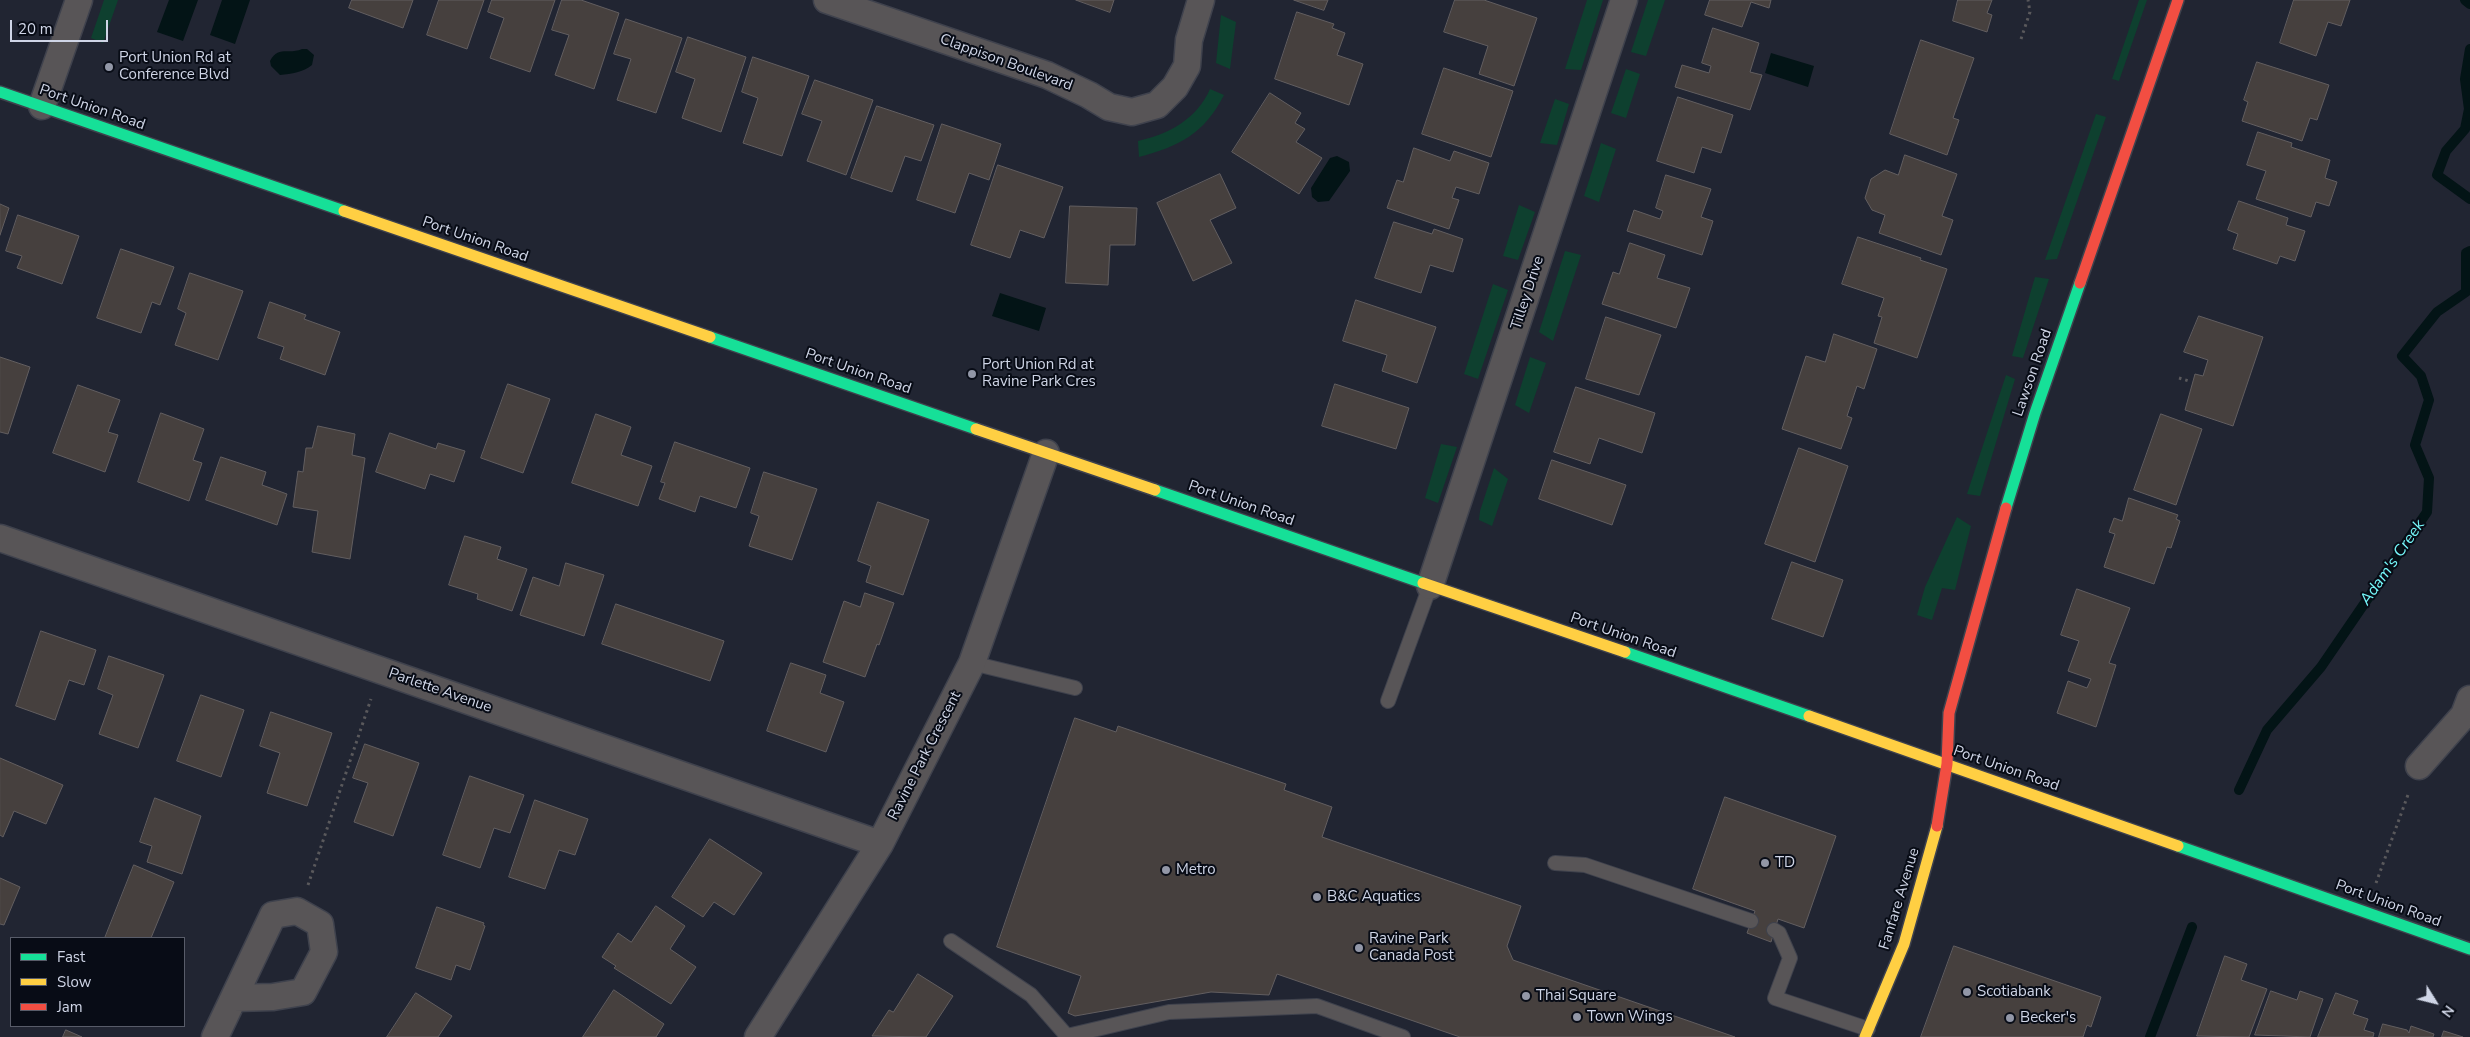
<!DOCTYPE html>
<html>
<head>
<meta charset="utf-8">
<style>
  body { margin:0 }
  #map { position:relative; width:2470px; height:1037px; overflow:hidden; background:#212532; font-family:"Nunito Sans",sans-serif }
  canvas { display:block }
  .legend { position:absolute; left:10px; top:937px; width:175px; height:90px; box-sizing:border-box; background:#080c16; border:1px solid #585c69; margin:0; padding:6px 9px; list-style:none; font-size:15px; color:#cfd5e6 }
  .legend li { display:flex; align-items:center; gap:10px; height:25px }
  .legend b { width:25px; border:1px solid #585c69 }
  .north { position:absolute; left:2410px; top:977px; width:50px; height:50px; -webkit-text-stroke:4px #080c16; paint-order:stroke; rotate:126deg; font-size:14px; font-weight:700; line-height:20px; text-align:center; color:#cfd5e6 }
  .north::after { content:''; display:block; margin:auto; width:18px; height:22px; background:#cfd5e6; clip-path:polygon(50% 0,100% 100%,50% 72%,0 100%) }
  .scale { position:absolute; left:10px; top:20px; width:98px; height:22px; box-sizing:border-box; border:2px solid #cfd5e6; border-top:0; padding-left:6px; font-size:15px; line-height:18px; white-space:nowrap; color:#cfd5e6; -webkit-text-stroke:4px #080c16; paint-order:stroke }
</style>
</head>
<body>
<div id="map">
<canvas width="2470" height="1037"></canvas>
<ul class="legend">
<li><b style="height:6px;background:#16e098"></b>Fast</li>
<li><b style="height:6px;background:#ffcf43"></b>Slow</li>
<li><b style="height:6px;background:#f24e42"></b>Jam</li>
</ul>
<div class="north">N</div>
<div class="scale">20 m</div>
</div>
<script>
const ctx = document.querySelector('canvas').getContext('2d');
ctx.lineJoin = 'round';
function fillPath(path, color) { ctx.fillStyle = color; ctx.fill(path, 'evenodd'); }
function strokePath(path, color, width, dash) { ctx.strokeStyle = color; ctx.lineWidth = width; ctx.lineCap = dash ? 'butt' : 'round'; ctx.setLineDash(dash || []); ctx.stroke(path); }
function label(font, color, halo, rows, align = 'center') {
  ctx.font = font + ' "Nunito Sans",sans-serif'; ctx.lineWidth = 4; ctx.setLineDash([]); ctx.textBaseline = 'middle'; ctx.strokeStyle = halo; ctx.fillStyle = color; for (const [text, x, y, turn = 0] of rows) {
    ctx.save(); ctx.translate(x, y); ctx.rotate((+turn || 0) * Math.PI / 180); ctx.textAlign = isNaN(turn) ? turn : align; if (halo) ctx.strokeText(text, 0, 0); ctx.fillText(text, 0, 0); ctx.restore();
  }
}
fillPath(new Path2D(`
  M104,0H118L103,43L91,38Z
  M1587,0H1603L1581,70L1565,69Z
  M1648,0H1665L1646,56L1631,52Z
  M2139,0H2147L2119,81L2112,79Z
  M1221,15L1236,22L1230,69L1216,63Z
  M1626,69L1640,74L1626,118L1611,113Z
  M1210,89L1224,95C1204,134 1180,146 1139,157L1138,141C1169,134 1197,119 1210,89Z
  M1555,99L1569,104L1557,145L1540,143Z
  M2096,114L2106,117L2057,259L2045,260Z
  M1601,143L1616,149L1599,202L1584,196Z
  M1519,205L1535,212L1518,260L1503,256Z
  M1565,251L1581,255L1553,341L1539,332Z
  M2035,277L2049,279L2023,358L2012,356Z
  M1493,284L1508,290L1478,379L1464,374Z
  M1530,357L1546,363L1529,413L1515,405Z
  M2006,375L2015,379L1980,496L1967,494Z
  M1441,444L1457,447L1438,503L1425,498Z
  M1494,468L1508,479L1492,526L1479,520L1480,511Z
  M1957,517L1971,526L1955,590L1942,588L1932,620L1917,615L1925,587Z`), '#0e402f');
fillPath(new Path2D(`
  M169,0H198L183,41L157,32Z
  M222,0H250L235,44L210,35Z
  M302,49H307L314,55L312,65C303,72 292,74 280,75L271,66L270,61C278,45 289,55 302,49Z
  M1771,53L1814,66L1808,87L1765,73Z
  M1337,156L1349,162L1350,171L1329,201L1318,202L1312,197L1311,188L1330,158Z
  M1000,293L1046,308L1039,331L992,316Z`), '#031416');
strokePath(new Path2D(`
  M2465,0L2470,4
  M2470,49L2465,79L2469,109L2465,129L2446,151L2437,175L2470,199
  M2239,790L2267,730L2321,667L2427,512L2429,478L2415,445L2429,400L2421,376L2402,356L2437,312L2466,292V253L2470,251
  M2150,1037L2192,927`), '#031416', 10);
const building = new Path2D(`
  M352,0H413L403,28L349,8Z
  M439,0H484L467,49L427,35Z
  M492,0H555L530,72L490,58L504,18L488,12Z
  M562,0H581L619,13L594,89L555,75L569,35L552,30Z
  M1076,0H1114L1110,12Z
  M1294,0H1328L1324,10Z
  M1455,0H1484L1537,18L1514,86L1479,74L1488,46L1444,32Z
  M1710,0H1771L1769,8L1751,2L1742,27L1705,15Z
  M1958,0H1992L1987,13L1992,15L1987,32L1953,21Z
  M2294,0H2350L2341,26L2328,22L2316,56L2280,43Z
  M1297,12L1334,24L1332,28L1345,33L1337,55L1363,64L1349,105L1275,79Z
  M626,19L682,38L656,113L617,100L631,59L614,54Z
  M1713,28L1759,43L1750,72L1762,75L1750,110L1675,87L1682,65L1709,73L1711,66L1702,63Z
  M688,37L746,57L721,132L682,118L695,79L676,72Z
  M1921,40L1974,58L1953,118L1959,120L1947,155L1890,134Z
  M753,57L809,76L782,156L743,143L758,98L742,92Z
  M2257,62L2329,85L2317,120L2310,118L2302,141L2242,121L2248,102L2244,100Z
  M1444,68L1513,91L1491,157L1422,134Z
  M815,80L873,100L846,175L807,161L822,121L802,114Z
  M1270,93L1301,113L1295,123L1305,129L1296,142L1322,158L1299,194L1232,152Z
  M1678,97L1733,115L1721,153L1702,147L1694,173L1657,161Z
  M877,106L934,125L921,161L905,156L892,192L851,178Z
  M942,124L1001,144L989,180L969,173L955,213L917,200Z
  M2258,132L2292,143L2291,147L2330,160L2325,178L2337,182L2329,206L2316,202L2311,217L2256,199L2266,171L2247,165Z
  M1414,148L1450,161L1454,151L1489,163L1479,194L1456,187L1452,198L1459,200L1449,229L1387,208L1397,180L1403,182Z
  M1905,155L1957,174L1942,216L1953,220L1941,255L1879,233L1885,215L1872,210L1865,198L1871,179L1885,170L1898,175Z
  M998,165L1063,187L1044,238L1020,230L1010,258L971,245Z
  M1220,174L1236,208L1210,220L1232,263L1193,281L1157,203Z
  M1666,175L1711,189L1701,217L1713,221L1702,255L1627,231L1634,210L1660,219L1663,211L1656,208Z
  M2239,201L2288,218L2286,225L2305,231L2295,261L2280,256L2277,264L2233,249L2238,234L2228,230Z
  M0,204L9,208L0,235Z
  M1070,206L1137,208L1135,245H1110L1108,285L1066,283Z
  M18,215L79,236L62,284L17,268L22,256L6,251Z
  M1394,222L1432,234L1434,229L1463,239L1453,272L1430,265L1421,293L1375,278Z
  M1858,237L1921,258L1920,260L1947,269L1917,358L1874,343L1882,317L1878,316L1884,298L1842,284Z
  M1630,243L1665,255L1657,278L1690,288L1676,328L1602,304L1613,272L1619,274Z
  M121,249L174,267L160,305L152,302L141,333L97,318Z
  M190,273L243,291L218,360L175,345L186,313L178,309Z
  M1356,300L1436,327L1417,383L1382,371L1387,355L1343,341Z
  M270,302L306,315L304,319L340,332L325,375L280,359L284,347L258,338Z
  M2199,316L2263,337L2233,426L2185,410L2195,374L2203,376L2208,360L2184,352Z
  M1606,317L1661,335L1639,395L1586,379Z
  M1834,334L1877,349L1864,389L1857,386L1847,416L1852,418L1841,449L1782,429L1806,356L1825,362Z
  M0,357L30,367L8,434L0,432Z
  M508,384L550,399L523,473L481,458Z
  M1335,384L1409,408L1396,449L1322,426Z
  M78,385L120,400L108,432L118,435L105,472L53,453Z
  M1576,387L1655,413L1642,453L1599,438L1590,464L1554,452Z
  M161,413L204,429L193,460L202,463L189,501L138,482Z
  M596,414L631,427L621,455L652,466L638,506L572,483Z
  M2161,414L2202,429L2176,505L2134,490Z
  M318,426L355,434L352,455L365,458L350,559L312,552L318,511L293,507L298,471L303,472L306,448H312Z
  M390,433L436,449L438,443L465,451L454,482L430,474L425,489L376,472Z
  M675,442L750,468L736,508L700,496L695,512L659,499L665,483L661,482Z
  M1799,448L1848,466L1815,562L1765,544Z
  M221,457L266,472L262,485L287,494L277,525L206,500Z
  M1552,460L1626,485L1612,525L1539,499Z
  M764,472L817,489L792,560L749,546L759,516L751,513Z
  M2129,498L2178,515L2176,519L2180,521L2171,548L2167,547L2154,584L2104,567L2115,534L2109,532L2114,518L2122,521Z
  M878,502L929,520L903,595L866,582L871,566L858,561Z
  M465,536L501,547L497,559L527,569L512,611L477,599L478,594L449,585Z
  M1792,562L1843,580L1823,637L1772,619Z
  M566,563L604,575L584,636L520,615L533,577L559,586Z
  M2077,589L2130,608L2109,663L2116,665L2096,727L2057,713L2068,681L2087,688L2091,679L2068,671L2079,641L2061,635Z
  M865,593L894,603L879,645L877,644L865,677L823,662L844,601L860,607Z
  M616,604L724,641L710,681L602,644Z
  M41,631L96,650L84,685L69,680L55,720L16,706Z
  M109,656L164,675L138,748L99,734L113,695L98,689Z
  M791,663L826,675L820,693L844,702L826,752L767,731Z
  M201,695L244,710L221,777L177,761Z
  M271,712L332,733L307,806L267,793L280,753L260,746Z
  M1075,718L1116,732L1118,726L1286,784L1284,790L1332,807L1322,837L1521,906L1507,946L1513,960L1735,1037H1460L1277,974L1269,995L1211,992L1075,1016L1068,1013L1081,976L997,947Z
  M365,744L419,763L393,836L354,822L368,783L353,778Z
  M0,758L63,785L46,824L14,811L3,837L0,835Z
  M470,776L524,795L510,833L494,828L480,868L443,855Z
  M1725,797L1836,836L1804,928L1778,919L1771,942L1747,933L1755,911L1693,889Z
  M155,798L201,816L182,874L147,862L152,846L140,842Z
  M535,800L588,819L575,855L559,850L545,889L509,877Z
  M710,839L762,873L734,915L714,902L703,917L672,897Z
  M134,865L174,882L151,938H105Z
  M0,878L20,887L4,925L0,924Z
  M656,906L685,926L670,949L696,967L671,1004L614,968L616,966L602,957L618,933L631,942Z
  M437,907L484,923L483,925L485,926L470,970L456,965L451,980L416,968Z
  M1954,946L2101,997L2091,1027L2087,1025L2083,1037H1921Z
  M2225,956L2247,964L2241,980L2267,989L2249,1037L2197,1036Z
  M918,974L953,996L926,1037L872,1036L889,1010L893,1012Z
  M614,990L664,1024L656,1037H583Z
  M2271,991L2297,1000L2300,991L2323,999L2310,1037L2255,1035Z
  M416,993L452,1016L438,1037H387Z
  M2336,993L2358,1001L2353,1014L2368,1019L2364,1030L2374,1033L2373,1037H2318Z
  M2383,1024L2407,1030L2409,1033L2411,1026L2434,1034L2433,1037H2379Z
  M66,1030L82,1037H63Z
  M2444,1031L2463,1037H2442Z`);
fillPath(building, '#46403e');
strokePath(building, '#625e60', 1);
const lane = new Path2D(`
  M972,663L1075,688
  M1388,701L1430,586
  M1555,863L1585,865L1751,921
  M1774,930L1779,933L1790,958L1775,998L1868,1029
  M951,941L1031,995L1067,1036L1169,1012L1317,1006L1403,1037`);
const street = new Path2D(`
  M827,0L1047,75L1089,95L1109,107L1132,112L1157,105L1175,87L1187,66L1189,40L1201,0
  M42,106L79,0
  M0,538L880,844
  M1430,586L1624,0
  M2419,766L2464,715L2470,699
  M215,1037L273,915L297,911L320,924L324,952L303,992L273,997L234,998
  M758,1037L880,844L972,663L1046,453`);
const fast = new Path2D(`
  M0,92L344,211
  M710,337L976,429
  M1155,490L1423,583
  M2006,508L2035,413L2080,283
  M1625,652L1809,716
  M2178,846L2470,949`);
const slow = new Path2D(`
  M344,211L710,337
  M976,429L1155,490
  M1423,583L1625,652
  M1809,716L2178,846
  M1865,1037L1904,944L1937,826`);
const jam = new Path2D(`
  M2080,283L2178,0
  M1937,826L1947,764L1949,713L2006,508`);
strokePath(lane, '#3f424d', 16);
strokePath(street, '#3f424d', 29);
strokePath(fast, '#3f424d', 14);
strokePath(slow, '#3f424d', 14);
strokePath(jam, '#3f424d', 14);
strokePath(new Path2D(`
  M2021,39L2030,12L2028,0
  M2179,378L2189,381
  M2376,883L2409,792
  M308,885L371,699`), '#5a595c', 3, [2.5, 4]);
strokePath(lane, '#585557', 14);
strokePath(street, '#585557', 26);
strokePath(fast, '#16e098', 11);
strokePath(slow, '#ffcf43', 11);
strokePath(jam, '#f24e42', 11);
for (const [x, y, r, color] of [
  [109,67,5,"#9297a7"],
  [972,374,5,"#9297a7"],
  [1765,863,5,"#9297a7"],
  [1166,870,5,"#9297a7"],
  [1317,897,5,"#9297a7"],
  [1359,948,5,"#9297a7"],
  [1967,992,5,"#9297a7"],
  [1526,996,5,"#9297a7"],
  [1577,1017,5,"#9297a7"],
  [2010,1018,5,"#9297a7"]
]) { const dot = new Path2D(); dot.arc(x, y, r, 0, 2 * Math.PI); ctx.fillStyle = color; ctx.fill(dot); strokePath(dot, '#080c16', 2); }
label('15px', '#cfd5e6', '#080c16', [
  ["Port Union Rd at",119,58],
  ["Conference Blvd",119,75],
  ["Port Union Rd at",982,365],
  ["Ravine Park Cres",982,382],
  ["TD",1775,863],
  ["Metro",1176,870],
  ["B&C Aquatics",1327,897],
  ["Ravine Park",1369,939],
  ["Canada Post",1369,956],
  ["Scotiabank",1977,992],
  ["Thai Square",1536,996],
  ["Town Wings",1587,1017],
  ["Becker's",2020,1018]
], 'left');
label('15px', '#cfd5e6', '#080c16', [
  ["Clappison Boulevard",1006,63,20],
  ["Port Union Road",92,108,19],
  ["Port Union Road",475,240,19],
  ["Tilley Drive",1528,293,-72],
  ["Port Union Road",858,372,19],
  ["Lawson Road",2033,373,-71],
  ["Port Union Road",1241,504,19],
  ["Port Union Road",1623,636,19],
  ["Parlette Avenue",440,691,19],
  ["Ravine Park Crescent",925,756,-63],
  ["Port Union Road",2006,769,19],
  ["Fanfare Avenue",1900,899,-73],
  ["Port Union Road",2388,904,20]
]);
label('italic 16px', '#75f9fb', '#080c16', [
  ["Adam's Creek",2393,563,-55]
]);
</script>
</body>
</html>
